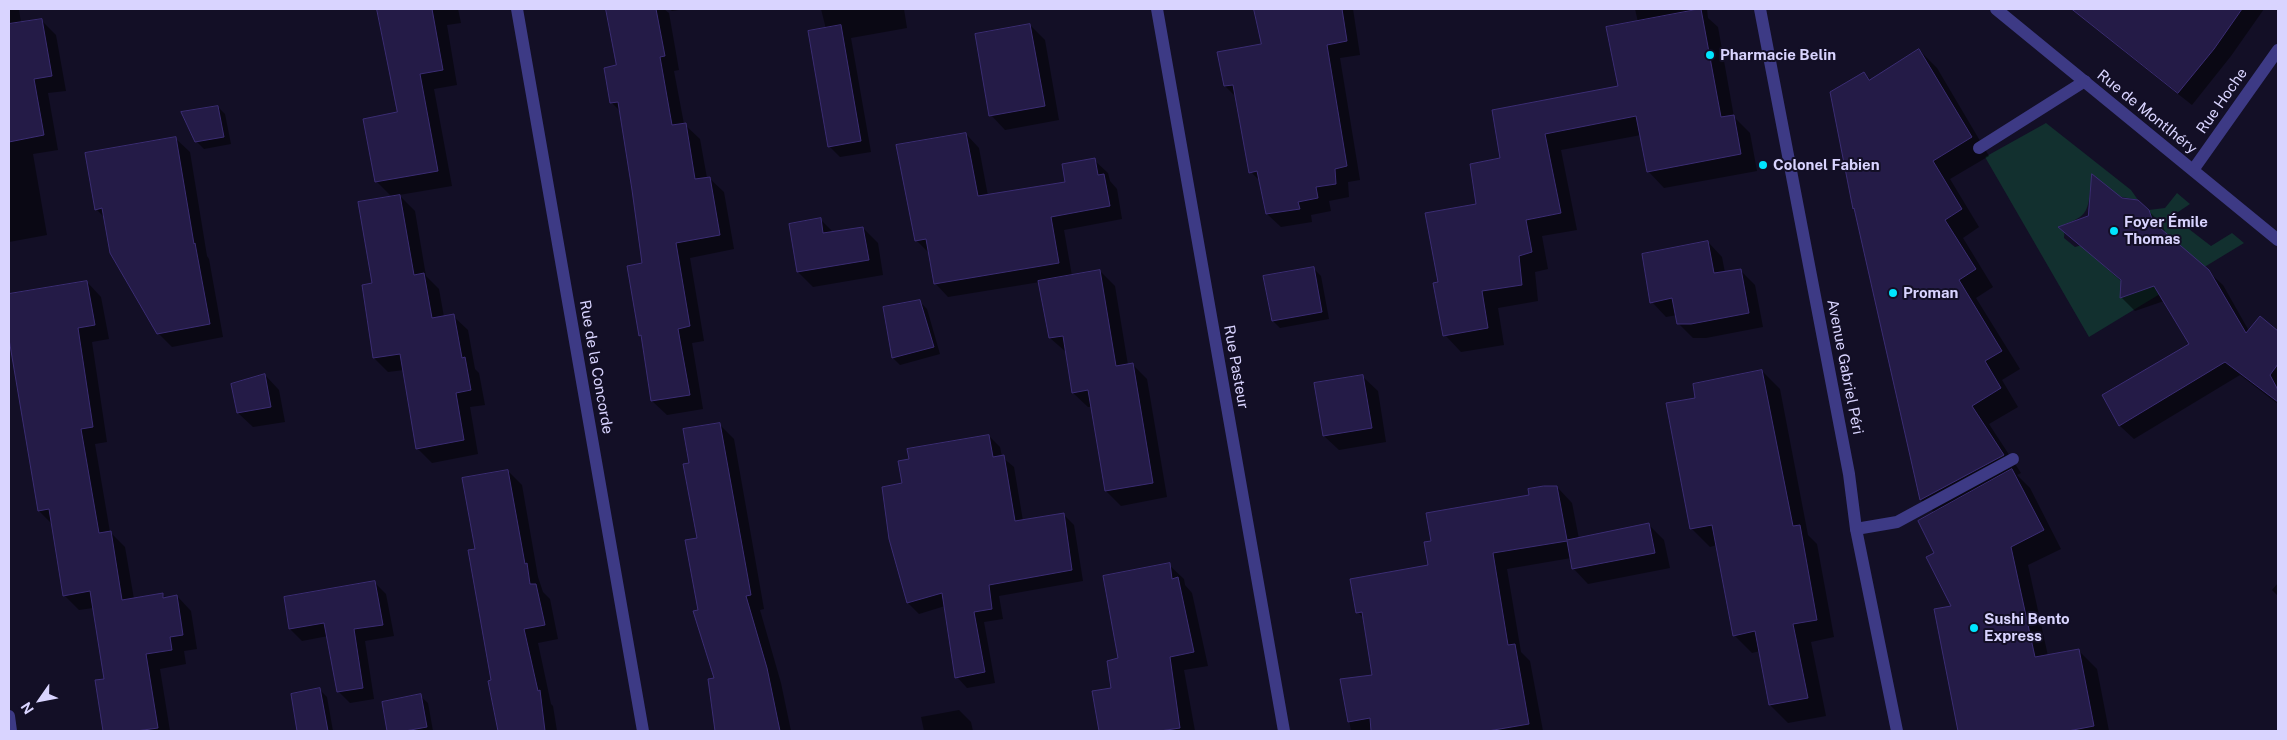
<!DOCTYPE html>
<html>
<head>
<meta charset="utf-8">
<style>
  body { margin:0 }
  #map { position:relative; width:2287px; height:740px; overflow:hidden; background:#130f26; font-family:"Public Sans",sans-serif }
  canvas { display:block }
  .frame { position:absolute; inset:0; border:10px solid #d9d4ff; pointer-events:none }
  .north { position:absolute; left:15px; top:675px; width:50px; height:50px; -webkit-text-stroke:4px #130f26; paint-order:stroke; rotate:237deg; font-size:14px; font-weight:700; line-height:20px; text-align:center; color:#d9d4ff }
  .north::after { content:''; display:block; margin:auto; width:18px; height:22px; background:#d9d4ff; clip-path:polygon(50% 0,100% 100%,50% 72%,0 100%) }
</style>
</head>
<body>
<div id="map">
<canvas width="2287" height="740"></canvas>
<div class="frame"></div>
<div class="north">N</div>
</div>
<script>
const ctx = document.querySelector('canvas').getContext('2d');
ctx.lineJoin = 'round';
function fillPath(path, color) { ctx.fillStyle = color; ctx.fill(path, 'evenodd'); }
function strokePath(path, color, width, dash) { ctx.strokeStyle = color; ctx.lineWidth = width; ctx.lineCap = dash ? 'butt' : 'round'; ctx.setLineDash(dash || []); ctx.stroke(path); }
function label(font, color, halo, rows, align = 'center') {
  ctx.font = font + ' "Public Sans",sans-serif'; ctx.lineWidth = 4; ctx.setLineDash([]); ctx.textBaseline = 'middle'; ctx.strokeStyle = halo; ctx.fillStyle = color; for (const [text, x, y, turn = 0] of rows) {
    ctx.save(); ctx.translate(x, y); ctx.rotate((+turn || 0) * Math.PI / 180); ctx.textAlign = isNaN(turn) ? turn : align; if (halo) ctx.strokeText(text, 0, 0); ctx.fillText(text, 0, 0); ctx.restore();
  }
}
fillPath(new Path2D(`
  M2046,123L2131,190L2138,200L2090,191C2088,212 2085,217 2065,224L2064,238L2075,247L2089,243L2180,246L2153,222L2149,210L2165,208L2177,193L2190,204L2172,216L2211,246L2232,233L2244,243L2089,337L1985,157Z`), '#12302f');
fillPath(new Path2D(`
  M9,9H19L21,23L41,20L56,35L66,91L48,93L58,150L33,154L47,235L9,242Z
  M382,9H458L461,23L447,25L457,85L434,89L452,186L399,195L415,211L426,276L439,289L444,317L453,316L468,330L475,369L479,373L485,405L470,407L478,454L432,463L417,448L404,370L388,372L374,358L373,284L392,197L376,181L399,113Z
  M607,9H664L669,13L679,70L674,71L684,124L700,139L707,178H709L724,192L734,249L690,258L704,341L692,343L703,409L667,415L652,401L643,338L640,335L644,264L621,112L612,103L617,66Z
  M669,9H685L672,11Z
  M821,9H904L907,28L851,38L871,152L840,157L829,146L826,29Z
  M1255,9H1353L1360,55L1340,58L1360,180L1348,182L1349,197L1329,201L1331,211L1311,215L1312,222L1281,227L1267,214L1261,182L1251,172L1236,97L1225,86L1262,45Z
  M1635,9H1707L1708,18L1718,27L1734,117L1750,133L1757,171L1664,188L1648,171L1641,135L1561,150L1577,230L1542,236L1548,269L1535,272L1538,301L1498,308L1504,345L1461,352L1445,335L1440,283L1478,205L1501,159L1619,87L1638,22Z
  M2137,9H2264L2231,56L2192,105L2125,52L2113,39Z
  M1030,25L1045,40L1059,120L1005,130L991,115Z
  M1919,50L1937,68L1989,156L1950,179L1979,227L1963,238L1993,287L1976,298L2020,369L2002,380L2018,407L1989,424L2021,473L2017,475L2030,488L2061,549L2028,565L2048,656L2078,650L2097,669L2109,731H1960L1935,610L1953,606L1936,553L1935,513L1921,500L1856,211L1854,208L1864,73L1871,80Z
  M218,107L225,114L231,144L204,149L196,141Z
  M966,134L979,148L988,196L1066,183L1094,160L1108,173L1110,181L1117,189L1122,219L1064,230L1072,276L1100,271L1115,286L1128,365L1132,364L1147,379L1167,497L1121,506L1106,491L1092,407H1088L1073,393L1066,352L1050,338L1040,282L948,297L935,283L930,254L916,240Z
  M176,139L190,152L207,256L209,259L223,337L172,347L158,333L105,218L96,209Z
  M2122,200L2149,211L2163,226L2166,234L2223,285L2249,331L2260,318L2278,333V404L2240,375L2134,439L2120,426L2104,395L2191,344L2164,301L2135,311L2121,297L2122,282L2060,227L2089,217Z
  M820,219L834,233L863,228L878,243L883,275L813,287L798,272L790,225Z
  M1708,242L1722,257L1725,273L1740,270L1755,285L1763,327L1706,338H1693L1679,324L1677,315L1666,317L1652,302Z
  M1313,268L1321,276L1329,319L1280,328L1273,321Z
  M87,282L101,297L109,339L92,342L107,442L95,444L110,532L125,547L134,599L162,594L166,598L177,596L191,611L197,649L184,651L186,664L160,669L170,731H105L97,681L105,680L93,608L79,610L64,595L52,524L39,511L11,343L9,341V295Z
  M920,302L927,309L940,354L900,365L893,358Z
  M1762,371L1780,389L1808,535L1817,544L1834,637L1811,642L1826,716L1788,723L1770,705L1760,651L1752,653L1734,635L1717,545L1710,547L1692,529L1696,398Z
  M265,375L279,390L285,422L253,427L238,413Z
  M1363,377L1378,391L1386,442L1339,450L1324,436Z
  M719,424L734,439L764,609L760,610L781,683L791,731H716L711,702L714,701L715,679L699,611L698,539L691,465Z
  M989,436L1000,447L1002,457L1014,467L1023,521L1063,514L1074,525L1083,581L999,596L1003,619L984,622L995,683L967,688L957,677L945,606L919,614L908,603L891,539L903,484Z
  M508,471L522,485L538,577L543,592L550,599L558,639L538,643L551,704L553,706L557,731H499L489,682L493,681L476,550Z
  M1557,487L1572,503L1579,539L1649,525L1664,540L1670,568L1588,584L1573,568L1571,558L1507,569L1521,652L1530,661L1543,731H1351L1342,680L1374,677L1364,619L1358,612L1430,566L1433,542L1531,496Z
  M1169,565L1184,579L1185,585L1192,593L1208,666L1184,670L1195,731H1102L1100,730L1120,659Z
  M374,582L386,594L394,636L365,641L374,699L350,703L338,691L328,636L302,641L290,629Z
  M2278,583V596L2272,590Z
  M320,690L327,697L333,731H298L293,695Z
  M420,696L428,703L433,731H389L383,703Z
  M959,710L971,722L973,731H924L921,717Z`), '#0007');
const building = new Path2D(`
  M377,9H432L443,70L420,74L438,171L375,182L363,119L397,112Z
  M606,9H656L665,56L660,57L672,125L686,123L695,179L710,177L720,235L676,243L690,326L678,329L690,395L651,401L641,335L639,336L627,266L642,263L632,190L618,102L610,103L604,68L616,65Z
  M1254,9H1342L1347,41L1327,45L1347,166L1335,169L1336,184L1316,187L1318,198L1298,202L1300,209L1266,214L1257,171L1249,173L1233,85L1224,86L1217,52L1261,44Z
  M1701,9L1721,117L1734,115L1741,154L1647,172L1636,116L1545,134L1561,213L1526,220L1532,252L1519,256L1522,285L1482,291L1488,328L1443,336L1433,283L1438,282L1425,213L1476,204L1470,164L1500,158L1492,110L1618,86L1606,27Z
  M2072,9H2242L2214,49L2178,93Z
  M42,19L52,76L34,79L44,135L9,142V24Z
  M1030,24L1045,106L989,116L975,34Z
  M841,25L861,141L828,147L808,31Z
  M1919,49L1972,137L1933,161L1962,209L1945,220L1976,269L1959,280L2002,351L1985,361L2001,388L1972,406L2004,455L1920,500L1854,208L1853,209L1830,92L1864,72L1869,80Z
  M218,106L224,137L195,142L181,112Z
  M966,133L978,196L1065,182L1062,164L1095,158L1098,175L1104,174L1110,206L1051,217L1059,263L934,284L926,239L915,241L896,145Z
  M176,137L194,244L195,243L210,324L157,334L110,253L102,208L95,210L85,153Z
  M2092,174L2122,198L2138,200L2149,210L2153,222L2209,270L2246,333L2260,316L2278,331V364L2270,375L2278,390V402L2225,362L2119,426L2102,395L2189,344L2154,286L2120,298L2121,280L2058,227L2088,216Z
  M400,195L414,275L424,273L432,318L454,314L462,358L465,357L471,390L456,393L464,440L416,449L400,354L373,358L362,285L372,283L358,202Z
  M821,218L823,233L863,227L869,260L797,272L789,224Z
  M1708,241L1714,273L1741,269L1749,313L1691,324H1677L1672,298L1650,303L1642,254Z
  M1314,267L1322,312L1272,321L1263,276Z
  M1100,270L1116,366L1133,363L1153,483L1105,491L1088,390L1072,393L1063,336L1049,338L1038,281Z
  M87,281L95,325L78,328L93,427L81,429L99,533L111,531L122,600L163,593V598L177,595L183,635L170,637L172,650L146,654L158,728L136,731H103L95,680L104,679L90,591L63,596L49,509L38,511L9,339V294Z
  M920,300L934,347L892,358L883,307Z
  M1762,370L1793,526L1800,525L1817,620L1793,624L1808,698L1769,705L1755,631L1733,636L1712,525L1690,529L1666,403L1695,398L1693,384Z
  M265,374L271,407L237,413L231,384Z
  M1363,375L1372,428L1323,436L1314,383Z
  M720,423L751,595L746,596L767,668L780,731H715L708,679L714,678L693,611L698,610L685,540L697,538L683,464L689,463L683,429Z
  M989,435L993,457L1004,455L1015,521L1064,513L1072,570L989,585L992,609L974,612L985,672L955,678L942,593L907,603L889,539L882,487L902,483L898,461L909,459L907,449Z
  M2012,469L2044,530L2011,547L2035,657L2079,649L2094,726L2068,731H1958L1934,609L1951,606L1926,557L1934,553L1918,521Z
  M508,470L525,564L527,563L530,584H536L545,625L524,629L538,691L540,690L545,731H498L488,681L491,680L468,550L475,549L462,478Z
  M1544,486H1557L1567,540L1649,523L1655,553L1572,569L1567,541L1493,553L1508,645L1515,644L1529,724L1488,731H1371L1370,718L1348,722L1340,679L1372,675L1362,612L1356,613L1350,579L1428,565L1424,542L1431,541L1426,513L1529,495L1528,489Z
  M1170,563L1172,579L1178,577L1194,652L1170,657L1180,728L1160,731H1099L1092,691L1111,688L1107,661L1118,658L1103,576Z
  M375,581L383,625L354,629L363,688L337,692L324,623L289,629L284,597Z
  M320,688L328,731H297L291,694Z
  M421,694L427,727L405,731H387L382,702Z`);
fillPath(building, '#241b47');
strokePath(building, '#3b2d73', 1);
strokePath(new Path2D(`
  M1979,148L2085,81
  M1856,529L1897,522L2013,459`), '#3d3a85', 12);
strokePath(new Path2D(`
  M517,9L643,731
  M1157,9L1284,731
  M1996,9L2278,240
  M2193,170L2278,50
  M9,716L11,731`), '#3d3a85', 12);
strokePath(new Path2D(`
  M1760,9L1849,474L1856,529L1897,731`), '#3d3a85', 12);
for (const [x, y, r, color] of [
  [1710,55,5,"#00e5ff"],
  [1763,165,5,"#00e5ff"],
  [2114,231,5,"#00e5ff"],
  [1893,293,5,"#00e5ff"],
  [1974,628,5,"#00e5ff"]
]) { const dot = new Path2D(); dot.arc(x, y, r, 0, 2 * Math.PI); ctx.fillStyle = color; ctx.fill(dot); strokePath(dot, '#130f26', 2); }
label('bold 15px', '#d9d4ff', '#130f26', [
  ["Pharmacie Belin",1720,55],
  ["Colonel Fabien",1773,165],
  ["Foyer Émile",2124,222],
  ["Thomas",2124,239],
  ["Proman",1903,293],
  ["Sushi Bento",1984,619],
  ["Express",1984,636]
], 'left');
label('15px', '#d9d4ff', '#130f26', [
  ["Rue Hoche",2222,101,-55],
  ["Rue de Montlhéry",2147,112,39],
  ["Rue de la Concorde",596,367,80],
  ["Rue Pasteur",1236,367,80],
  ["Avenue Gabriel Péri",1845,367,79]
]);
</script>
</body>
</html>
